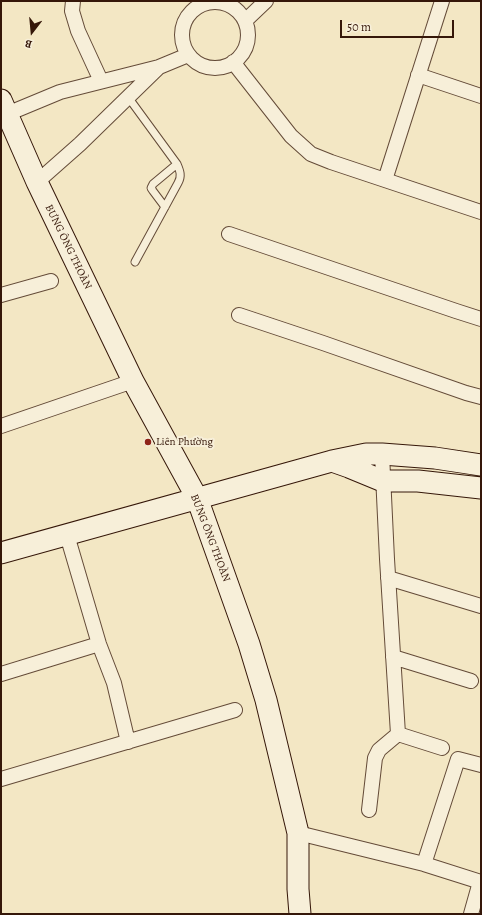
<!DOCTYPE html>
<html>
<head>
<meta charset="utf-8">
<style>
  body { margin:0 }
  #map { position:relative; width:482px; height:915px; overflow:hidden; background:#f3e7c4; font-family:Alegreya,serif }
  canvas { display:block }
  .frame { position:absolute; inset:0; border:2px solid #351709; pointer-events:none }
  .north { position:absolute; left:12px; top:12px; width:40px; height:40px; -webkit-text-stroke:3px #f7efd9; paint-order:stroke; rotate:196deg; font-size:11px; font-weight:700; line-height:16px; text-align:center; color:#351709 }
  .north::after { content:''; display:block; margin:auto; width:14px; height:18px; background:#351709; clip-path:polygon(50% 0,100% 100%,50% 72%,0 100%) }
  .scale { position:absolute; left:340px; top:20px; width:114px; height:18px; box-sizing:border-box; border:2px solid #351709; border-top:0; padding-left:5px; font-size:12px; line-height:14px; white-space:nowrap; color:#351709; -webkit-text-stroke:3px #f7efd9; paint-order:stroke }
</style>
</head>
<body>
<div id="map">
<canvas width="482" height="915"></canvas>
<div class="frame"></div>
<div class="north">B</div>
<div class="scale">50 m</div>
</div>
<script>
const ctx = document.querySelector('canvas').getContext('2d');
ctx.lineJoin = 'round';
function strokePath(path, color, width, dash) { ctx.strokeStyle = color; ctx.lineWidth = width; ctx.lineCap = dash ? 'butt' : 'round'; ctx.setLineDash(dash || []); ctx.stroke(path); }
function label(font, color, halo, rows, align = 'center') {
  ctx.font = font + ' Alegreya,serif'; ctx.lineWidth = 4; ctx.setLineDash([]); ctx.textBaseline = 'middle'; ctx.strokeStyle = halo; ctx.fillStyle = color; for (const [text, x, y, turn = 0] of rows) {
    ctx.save(); ctx.translate(x, y); ctx.rotate((+turn || 0) * Math.PI / 180); ctx.textAlign = isNaN(turn) ? turn : align; if (halo) ctx.strokeText(text, 0, 0); ctx.fillText(text, 0, 0); ctx.restore();
  }
}
const lane = new Path2D(`
  M128,97L177,164C180,171 182,176 178,183L135,262
  M165,207L153,191L151,188L153,184L177,164`);
const street = new Path2D(`
  M73,1L72,11L78,31L101,81
  M182 35a33 33 0 1 1 66 0a33 33 0 1 1-66 0Z
  M245,21L266,1
  M233,62L291,136L311,154L331,162L481,212
  M418,75L481,96
  M7,114L60,92L159,67L188,55
  M385,180L442,1
  M37,182L80,144L158,68
  M229,234L456,311L481,319
  M1,295L51,281
  M239,315L323,343L466,393L481,397
  M1,426L133,381
  M67,535L99,644L114,683L128,742
  M388,578L481,606
  M393,657L471,681
  M1,674L99,644
  M398,734L442,748
  M1,779L235,710
  M369,810L375,758L379,750L398,734L387,559L382,454
  M298,833L424,864L481,882
  M424,864L458,759L481,765
  M471,914L480,882`);
const secondary = new Path2D(`
  M1,100L37,182L133,381L197,498L249,644L266,700L298,833V889L300,914
  M332,461L349,467L383,481H418L481,488
  M1,553L332,461L366,454H382L435,458L481,465`);
strokePath(lane, '#644b38', 9);
strokePath(street, '#644b38', 16);
strokePath(secondary, '#351709', 23);
strokePath(lane, '#f7efd9', 7);
strokePath(street, '#f7efd9', 14);
strokePath(secondary, '#f7efd9', 21);
for (const [x, y, r, color] of [
  [148,442,4,"#8f2418"]
]) { const dot = new Path2D(); dot.arc(x, y, r, 0, 2 * Math.PI); ctx.fillStyle = color; ctx.fill(dot); strokePath(dot, '#f7efd9', 1.5); }
label('11px', '#351709', '#f7efd9', [
  ["BƯNG ÔNG THOÀN",68,247,64],
  ["BƯNG ÔNG THOÀN",210,538,69]
]);
label('11px', '#351709', '#f7efd9', [
  ["Liên Phường",156,442]
], 'left');
</script>
</body>
</html>
